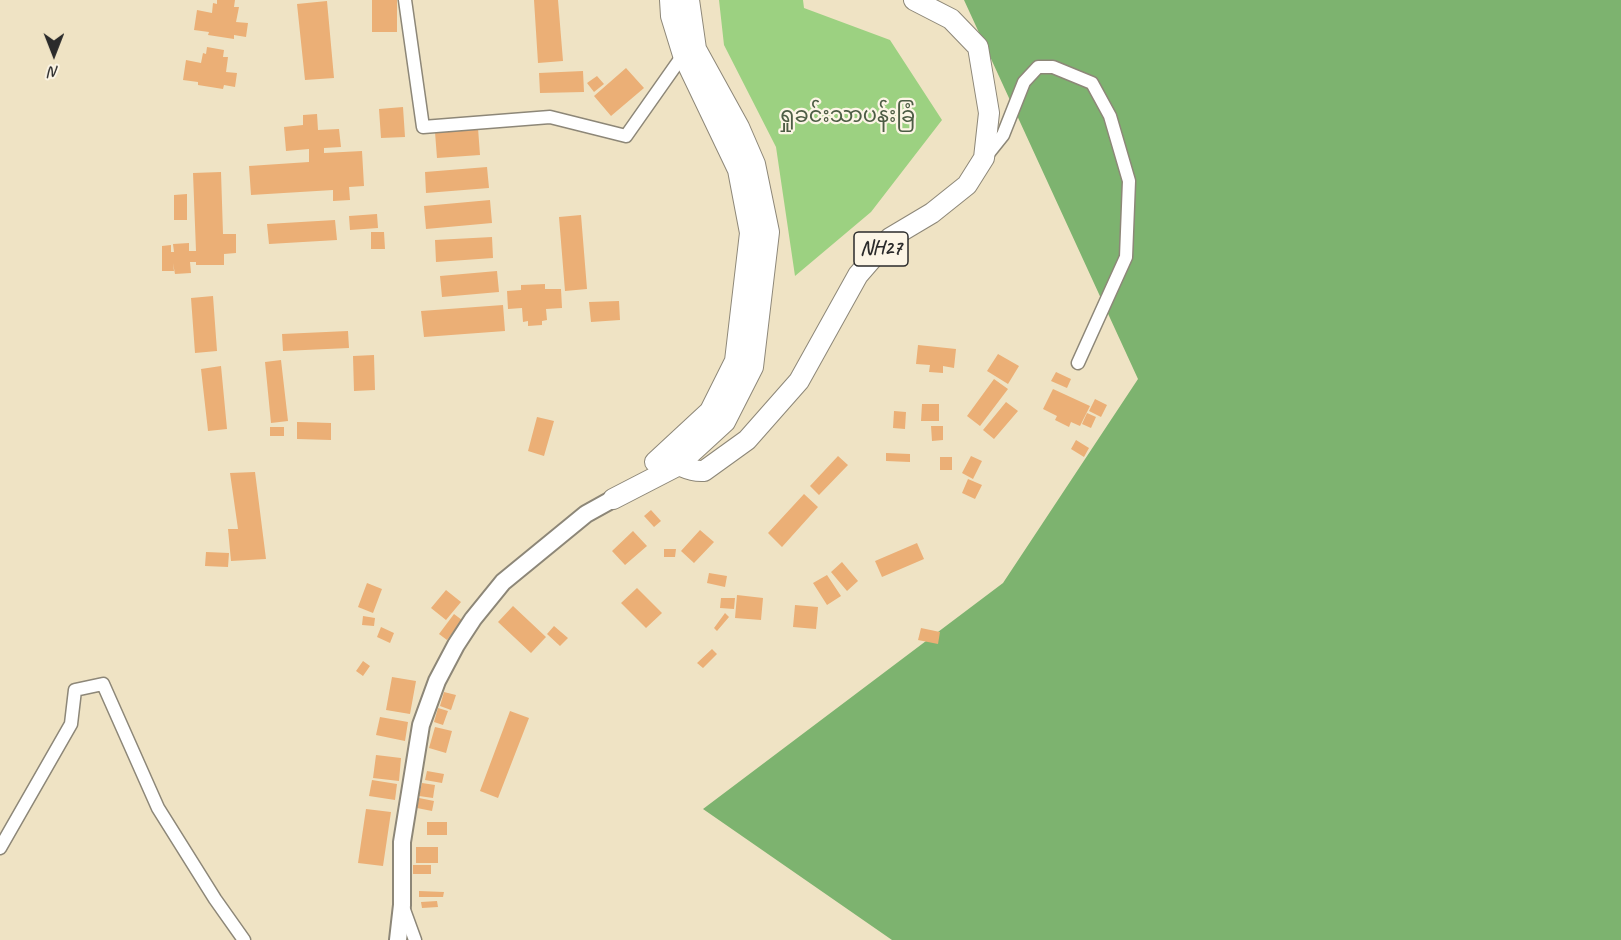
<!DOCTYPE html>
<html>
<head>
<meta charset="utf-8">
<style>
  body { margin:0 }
  #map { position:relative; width:1621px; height:940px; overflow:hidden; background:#efe3c4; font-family:Caveat,sans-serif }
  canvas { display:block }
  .north { position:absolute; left:24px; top:24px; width:60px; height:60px; -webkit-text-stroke:4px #fcf5e5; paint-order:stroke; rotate:180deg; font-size:16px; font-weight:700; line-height:24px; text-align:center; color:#2b2b2b }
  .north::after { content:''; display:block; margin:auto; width:21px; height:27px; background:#2b2b2b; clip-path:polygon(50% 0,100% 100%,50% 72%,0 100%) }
</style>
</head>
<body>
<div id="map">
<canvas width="1621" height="940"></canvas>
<div class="north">N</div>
</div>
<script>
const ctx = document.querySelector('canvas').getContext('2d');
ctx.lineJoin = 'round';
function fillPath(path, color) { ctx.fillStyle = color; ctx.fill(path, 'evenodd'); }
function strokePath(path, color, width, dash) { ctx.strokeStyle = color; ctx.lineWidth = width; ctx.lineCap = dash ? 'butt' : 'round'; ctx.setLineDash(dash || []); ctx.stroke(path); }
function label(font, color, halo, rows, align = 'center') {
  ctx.font = font + ' Caveat,"Noto Sans Myanmar",sans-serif'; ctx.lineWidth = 4.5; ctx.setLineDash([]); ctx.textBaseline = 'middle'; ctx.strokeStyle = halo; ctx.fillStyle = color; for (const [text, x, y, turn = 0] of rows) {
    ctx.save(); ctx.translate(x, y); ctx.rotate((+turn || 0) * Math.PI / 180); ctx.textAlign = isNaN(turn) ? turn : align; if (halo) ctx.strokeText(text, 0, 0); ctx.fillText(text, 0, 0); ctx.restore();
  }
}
fillPath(new Path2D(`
  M719,0H803L804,8L890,40L942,120L871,212L795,276L776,147L724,45Z`), '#9cd181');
fillPath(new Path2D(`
  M964,0H1621V940H892L703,809L1003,583L1138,379Z`), '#7db36f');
fillPath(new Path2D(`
  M217,0H235L234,7H239L236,22L248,23L246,37L234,35V39L208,35L209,32L194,30L197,10L212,13L213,3L217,4Z
  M372,0H397V32H372Z
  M534,0H558L563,61L538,63Z
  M327,1L334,78L305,80L297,4Z
  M207,47L224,50L223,57H228L226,72L237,73L235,87L224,85L223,89L198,85V82L183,80L186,60L201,63L203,53L206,54Z
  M626,68L644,88L611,116L594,96Z
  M583,71L584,92L540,93L539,73Z
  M597,76L604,84L594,92L587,83Z
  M403,107L405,137L381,138L379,109Z
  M317,114L318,130L339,129L341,147L324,148V153L362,151L364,186L349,187L350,200L333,201V190L251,195L249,166L309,162V149L286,151L284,127L303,125V115Z
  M478,128L480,155L437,158L435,132Z
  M487,167L489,188L426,193L425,172Z
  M221,172L223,234H236V253L224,254V265H196V262H190L191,273L175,274L173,263L174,271H162V246L171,245V252H174L173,244L189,243V251H196L193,173Z
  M187,194V220H174V195Z
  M490,200L492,223L426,229L424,206Z
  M377,214L378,228L350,230L349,216Z
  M581,215L587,289L565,291L559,217Z
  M335,220L337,240L269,244L267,224Z
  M371,232H384L385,249H371Z
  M492,237L493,258L436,262L435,240Z
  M497,271L499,292L442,297L440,276Z
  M545,284V289H561L562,308L546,309L547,320L542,321V325L528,326V321L523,322L522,308L508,309L507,291L521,290V285Z
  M213,296L217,351L195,353L191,298Z
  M619,301L620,320L591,322L589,302Z
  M503,305L505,331L424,337L421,311Z
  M348,331L349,348L283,351L282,334Z
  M918,345L956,349L954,368L943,366V373L929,372L930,365L916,364Z
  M998,354L1019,366L1008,384L987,371Z
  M374,355L375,390L354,391L353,356Z
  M281,360L288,421L271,423L265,362Z
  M221,366L227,429L208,431L201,369Z
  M1056,372L1071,379L1067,388L1051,381Z
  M994,379L1008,389L980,426L967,416Z
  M1053,389L1090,406L1080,426L1071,422L1069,427L1055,420L1057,416L1043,409Z
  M1095,399L1107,405L1101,417L1089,411Z
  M1006,402L1018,411L994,439L983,430Z
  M922,404H939V421H921Z
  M894,411L906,412L905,429L893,428Z
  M1087,413L1096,417L1091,428L1082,424Z
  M537,417L554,421L544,456L528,451Z
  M297,422L331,423V440L297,439Z
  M931,426H943V440L932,441Z
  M270,427H284V436H270Z
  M1076,440L1089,448L1084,457L1071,449Z
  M886,453L910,454V462L886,461Z
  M838,456L848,465L819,495L810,486Z
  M971,456L982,461L973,479L962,473Z
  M940,457H952V470H940Z
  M255,472L266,559L231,561L228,529H238L230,473Z
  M968,479L982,485L975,499L962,493Z
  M804,494L818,507L782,547L768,533Z
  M651,510L661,521L654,527L644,516Z
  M700,530L714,542L694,563L681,551Z
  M633,531L647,546L625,565L612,551Z
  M917,543L924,559L882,577L875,561Z
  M664,549H676L675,557H664Z
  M206,552L229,553L228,567L205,566Z
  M842,562L858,581L847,591L831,572Z
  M709,573L727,576L725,587L707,583Z
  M827,575L841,596L827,605L813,583Z
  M367,583L382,589L373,613L358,607Z
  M637,588L662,613L646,628L621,603Z
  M446,590L461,602L446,620L431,608Z
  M737,595L763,598L761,620L735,618Z
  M721,598H735L734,609L720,608Z
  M795,605L818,607L816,629L793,627Z
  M513,606L546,637L531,653L498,622Z
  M725,613L729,617L717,631L714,628Z
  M454,614L462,620L447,640L439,634Z
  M363,616L375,618L374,626L362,625Z
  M554,626L568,638L560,646L547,634Z
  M381,627L394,633L390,643L377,637Z
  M921,628L940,632L938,644L918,640Z
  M712,649L717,654L703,668L697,663Z
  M363,661L370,666L363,676L356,671Z
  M392,677L416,681L410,714L386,710Z
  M444,692L456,695L451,710L440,706Z
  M438,708L448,711L443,725L434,722Z
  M510,711L529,718L498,798L480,791Z
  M380,717L408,722L405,741L376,735Z
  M435,727L452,731L446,753L429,748Z
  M376,755L401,758L399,781L373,778Z
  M427,771L444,774L442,783L425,780Z
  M372,780L397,784L395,800L369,796Z
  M422,783L435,785L433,798L419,796Z
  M419,798L434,801L432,811L417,808Z
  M366,809L391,812L383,866L358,863Z
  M427,822H447V835H427Z
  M416,847H438V863H416Z
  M413,865H431V874H413Z
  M419,891L444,892L443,897H419Z
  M437,901L438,907L422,908L421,902Z`), '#ebaf76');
const minor = new Path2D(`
  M405,0L423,127L550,117L626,136L683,55
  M987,155L1003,135L1024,82L1038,67H1053L1092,83L1110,116L1129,181L1126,257L1078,363
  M0,848L71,724L75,690L103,684L158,808L215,899L244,940
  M403,907L415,940`);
const secondary = new Path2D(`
  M398,940L402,905V842L421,725L437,681L456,645L473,619L503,582L586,514L613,499`);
const trunk = new Path2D(`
  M664,454C676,465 688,472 704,471L747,440L799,381L858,275L890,238L932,213L967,185L984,158L989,113L978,47L951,19L914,0
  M655,462L710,411L735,361L750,233L738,170L683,55L671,16L670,0
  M613,499L677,466L725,422L753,367L769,232L755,164L739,127L696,49L689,0`);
strokePath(minor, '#8d8778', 15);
strokePath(secondary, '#8d8778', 20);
strokePath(trunk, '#8d8778', 22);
strokePath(minor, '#fff', 12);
strokePath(secondary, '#fff', 16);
strokePath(trunk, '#fff', 20);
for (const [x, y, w] of [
  [881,249,54]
]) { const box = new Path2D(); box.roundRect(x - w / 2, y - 17, w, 34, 4.5); ctx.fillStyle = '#fcf5e5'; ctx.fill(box); strokePath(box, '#2b2b2b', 1.5); }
label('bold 20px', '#2b2b2b', null, [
  ["NH27",881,249]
]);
label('21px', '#4d5d45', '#fcf5e5', [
  ["ရှုခင်းသာပန်းခြံ",847,116]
]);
</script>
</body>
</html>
